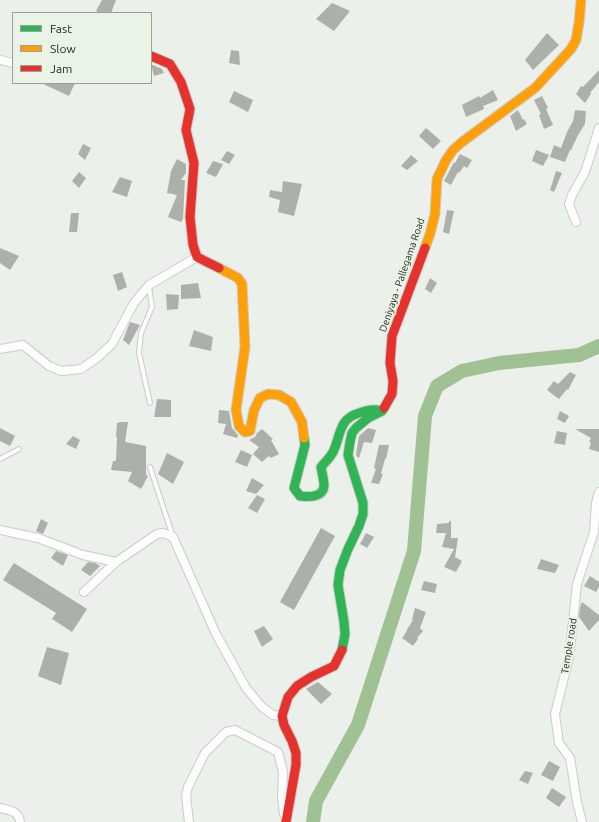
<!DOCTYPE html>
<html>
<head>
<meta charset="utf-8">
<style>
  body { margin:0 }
  #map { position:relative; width:599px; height:822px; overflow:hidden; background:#ebf0ea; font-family:Ubuntu,sans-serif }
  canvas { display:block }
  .legend { position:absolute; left:12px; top:12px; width:140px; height:72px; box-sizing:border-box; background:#e9f4e6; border:1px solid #9aa298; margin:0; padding:5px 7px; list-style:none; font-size:12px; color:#242823 }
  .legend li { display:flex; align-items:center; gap:8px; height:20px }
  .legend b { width:20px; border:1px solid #9aa298 }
</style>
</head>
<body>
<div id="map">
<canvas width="599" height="822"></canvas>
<ul class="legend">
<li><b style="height:5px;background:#30b455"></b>Fast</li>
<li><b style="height:5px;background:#ff9f0a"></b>Slow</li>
<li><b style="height:5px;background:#e5322d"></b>Jam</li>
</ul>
</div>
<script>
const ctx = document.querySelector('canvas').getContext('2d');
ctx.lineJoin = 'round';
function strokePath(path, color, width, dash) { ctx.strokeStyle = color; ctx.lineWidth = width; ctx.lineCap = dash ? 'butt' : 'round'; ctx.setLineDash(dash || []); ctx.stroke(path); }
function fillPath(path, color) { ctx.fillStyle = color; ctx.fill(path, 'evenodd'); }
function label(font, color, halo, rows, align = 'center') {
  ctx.font = font + ' Ubuntu,sans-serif'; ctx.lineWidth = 4; ctx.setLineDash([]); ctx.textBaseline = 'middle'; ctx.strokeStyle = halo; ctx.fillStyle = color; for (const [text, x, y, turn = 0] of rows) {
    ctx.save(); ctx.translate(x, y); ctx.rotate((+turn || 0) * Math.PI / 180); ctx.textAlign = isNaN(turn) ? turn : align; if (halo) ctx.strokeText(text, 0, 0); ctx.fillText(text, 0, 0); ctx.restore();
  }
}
strokePath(new Path2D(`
  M313,822L316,801L358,725L414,551L425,416L437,386L462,371L499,363L579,355L599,346`), '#9fc193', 14);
fillPath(new Path2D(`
  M102,0H116L111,13H100L96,11Z
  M332,3L350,11L334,31L316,19Z
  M547,33L559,45L533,70L525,60Z
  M231,50L239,51L240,65L229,63Z
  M151,64L162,69L164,73L154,76Z
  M599,70V82L590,93L591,94L585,103L576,94L581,86L583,87Z
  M41,83H75L69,96Z
  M493,90L498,100L483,106L484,109L466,117L462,105L479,96L480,98Z
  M234,91L253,100L248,112L229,102Z
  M542,96L548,108L546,109L553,125L544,129L539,115L541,114L534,100Z
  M518,110L523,120L524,119L527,124L516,131L510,116Z
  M575,110L586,111L585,124L578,135L571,150H570L565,162L550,157L554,145L561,148L567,132L573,121Z
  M426,128L441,141L433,149L419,136Z
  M83,144L91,148L85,160L78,154Z
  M536,150L549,155L543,166L532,161Z
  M227,151L235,155L229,164L221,160Z
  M460,154L472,160L467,168L464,166L459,173L458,172L451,185L444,181L453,164L454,162L455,163Z
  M411,155L418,161L407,170L401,166Z
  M177,159L186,164V173L181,180H185L183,219L181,222L168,217L177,195L167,193L171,171Z
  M213,161L223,164L216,177L206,173Z
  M556,171L562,173L554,192L550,190Z
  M79,172L86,178L79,188L72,181Z
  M120,177L132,181L127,197L112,192Z
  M283,181L302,184L294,216L278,212L280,200L269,197L270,190L282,192Z
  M447,210L454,211L449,234L443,232Z
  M71,213H79L77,232H69Z
  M0,248L19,256L10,270L0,263Z
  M122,272L127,287L118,291L113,275Z
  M430,278L437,283L431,293L425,289Z
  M198,283L201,298L181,299V285Z
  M166,294L179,295L178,309L167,310Z
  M130,322L140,325L129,345L123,340Z
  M194,330L213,337L211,351L189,346Z
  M570,372L576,375L568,390L567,389L559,399L547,390L554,381L558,384Z
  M157,399L171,400V417H154Z
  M219,410L229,411L232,428L238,435L237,438L223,434L226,424L218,423Z
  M560,411L569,416L565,423L557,419Z
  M119,422H128L125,442L146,446V475L148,476L141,489L128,481L132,472L111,470L113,461H116L117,437H116L117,423H119Z
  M0,428L15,436L10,446L0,441Z
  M368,428L376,430L372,443L364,442L359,458L357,457L356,454L359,436Z
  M262,429L273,439L271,440L279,454L271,458L269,456L262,462L253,454L259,447L249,440L255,437L257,433Z
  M575,429H599V452L589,449L591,443L589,442L591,438Z
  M557,431L567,433L565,445L554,443Z
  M73,436L80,440L76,449L66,444Z
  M379,445H389L386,459H385L381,474H383L379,484L371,483L376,469L374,468Z
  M241,450L252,455L247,467L235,462Z
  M167,453L184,462L173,484L158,474Z
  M252,478L264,485L256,494L246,491Z
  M257,495L265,499L257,513L248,508Z
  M41,519L48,523L43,534L36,531Z
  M449,521H451V538H458L455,557L462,561L456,572L444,567L454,549L442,547L446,533H436L437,524L449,523Z
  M321,528L335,536L294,610L280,602Z
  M366,533L374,537L367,548L360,544Z
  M56,551L68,555L63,566L51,558Z
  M541,559L559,565L555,573L537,569Z
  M88,562L95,563L100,566L90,576L81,570Z
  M14,563L87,609L72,632L52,619L56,613L3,580Z
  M590,576L599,582V587L596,592L584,586Z
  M424,581L437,584L435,593L421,590Z
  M582,602L599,615V620L589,631L579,617L580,607Z
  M415,608L426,612L420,628L423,631L417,638L418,639L413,646L402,638L407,631H406L413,620L412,619Z
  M264,626L273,639L262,647L254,631Z
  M47,647L69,653L61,685L38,676Z
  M318,682L332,694L321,704L306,689Z
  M549,761L560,767L553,781L541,775Z
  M525,771L533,773L528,784L519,780Z
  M552,788L566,797L559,807L546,798Z`), '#acb0ab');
const lane = new Path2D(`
  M149,287L152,307L141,333L139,353L150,403
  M0,459L19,449
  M150,467L173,537`);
const street = new Path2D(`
  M0,60L13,63
  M576,222L569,204L572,195L585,172L599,128
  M0,349L23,345L49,366L61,371L81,369L97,358L112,344L134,303L149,285L197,257
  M0,530L38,538L83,555L116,562
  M84,592L116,562L157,534L163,533L173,537L216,634L246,688L262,707L273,715L282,716
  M0,808C9,810 19,811 20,822
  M189,822L186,796L188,787L205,753L226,732L235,730L278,752L283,772L282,799L284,814
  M582,822L577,802L570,758L559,743L555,714L569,658L577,584L594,532L596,503L599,492`);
const fast = new Path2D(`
  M304,438L305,445L294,488L300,496C308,497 323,498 324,486C324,480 322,473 321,467C325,462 330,458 333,452C341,436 338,419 359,413C365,411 370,409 377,410
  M342,650L345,634L344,622L338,585L340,570L348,549L359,526L363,514V503L348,455L350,442L352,433L356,428L368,418L382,411L384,408`);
const slow = new Path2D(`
  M425,248L430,234L435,214L437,179L446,160L453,150L462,142L535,88L571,49L576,40L579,23L581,0
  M219,268L238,278L242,284L245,347L236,410L239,426L245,432L250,431L254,410L260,398L268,394L279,395L291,402L302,422L304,438`);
const jam = new Path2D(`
  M151,56L170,64L181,82L190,109L186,130L194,163L190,217L193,245L197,257L219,268
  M384,408L392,394L393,381L390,363L392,336L425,248
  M286,822L296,765V753L292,741L284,725L282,716L288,697L297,686L311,677L334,666L342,650`);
strokePath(lane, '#c8cdc7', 6);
strokePath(street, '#c8cdc7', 10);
strokePath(fast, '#c8cdc7', 11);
strokePath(slow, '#c8cdc7', 11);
strokePath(jam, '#c8cdc7', 11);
strokePath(lane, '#fcfdfc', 4);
strokePath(street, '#fcfdfc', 8);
strokePath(fast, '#30b455', 9);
strokePath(slow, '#ff9f0a', 9);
strokePath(jam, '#e5322d', 9);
label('10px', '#242823', '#e9f4e6', [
  ["Deniyaya - Pallegama Road",402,275,-71],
  ["Temple road",569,646,-81]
]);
</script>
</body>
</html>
